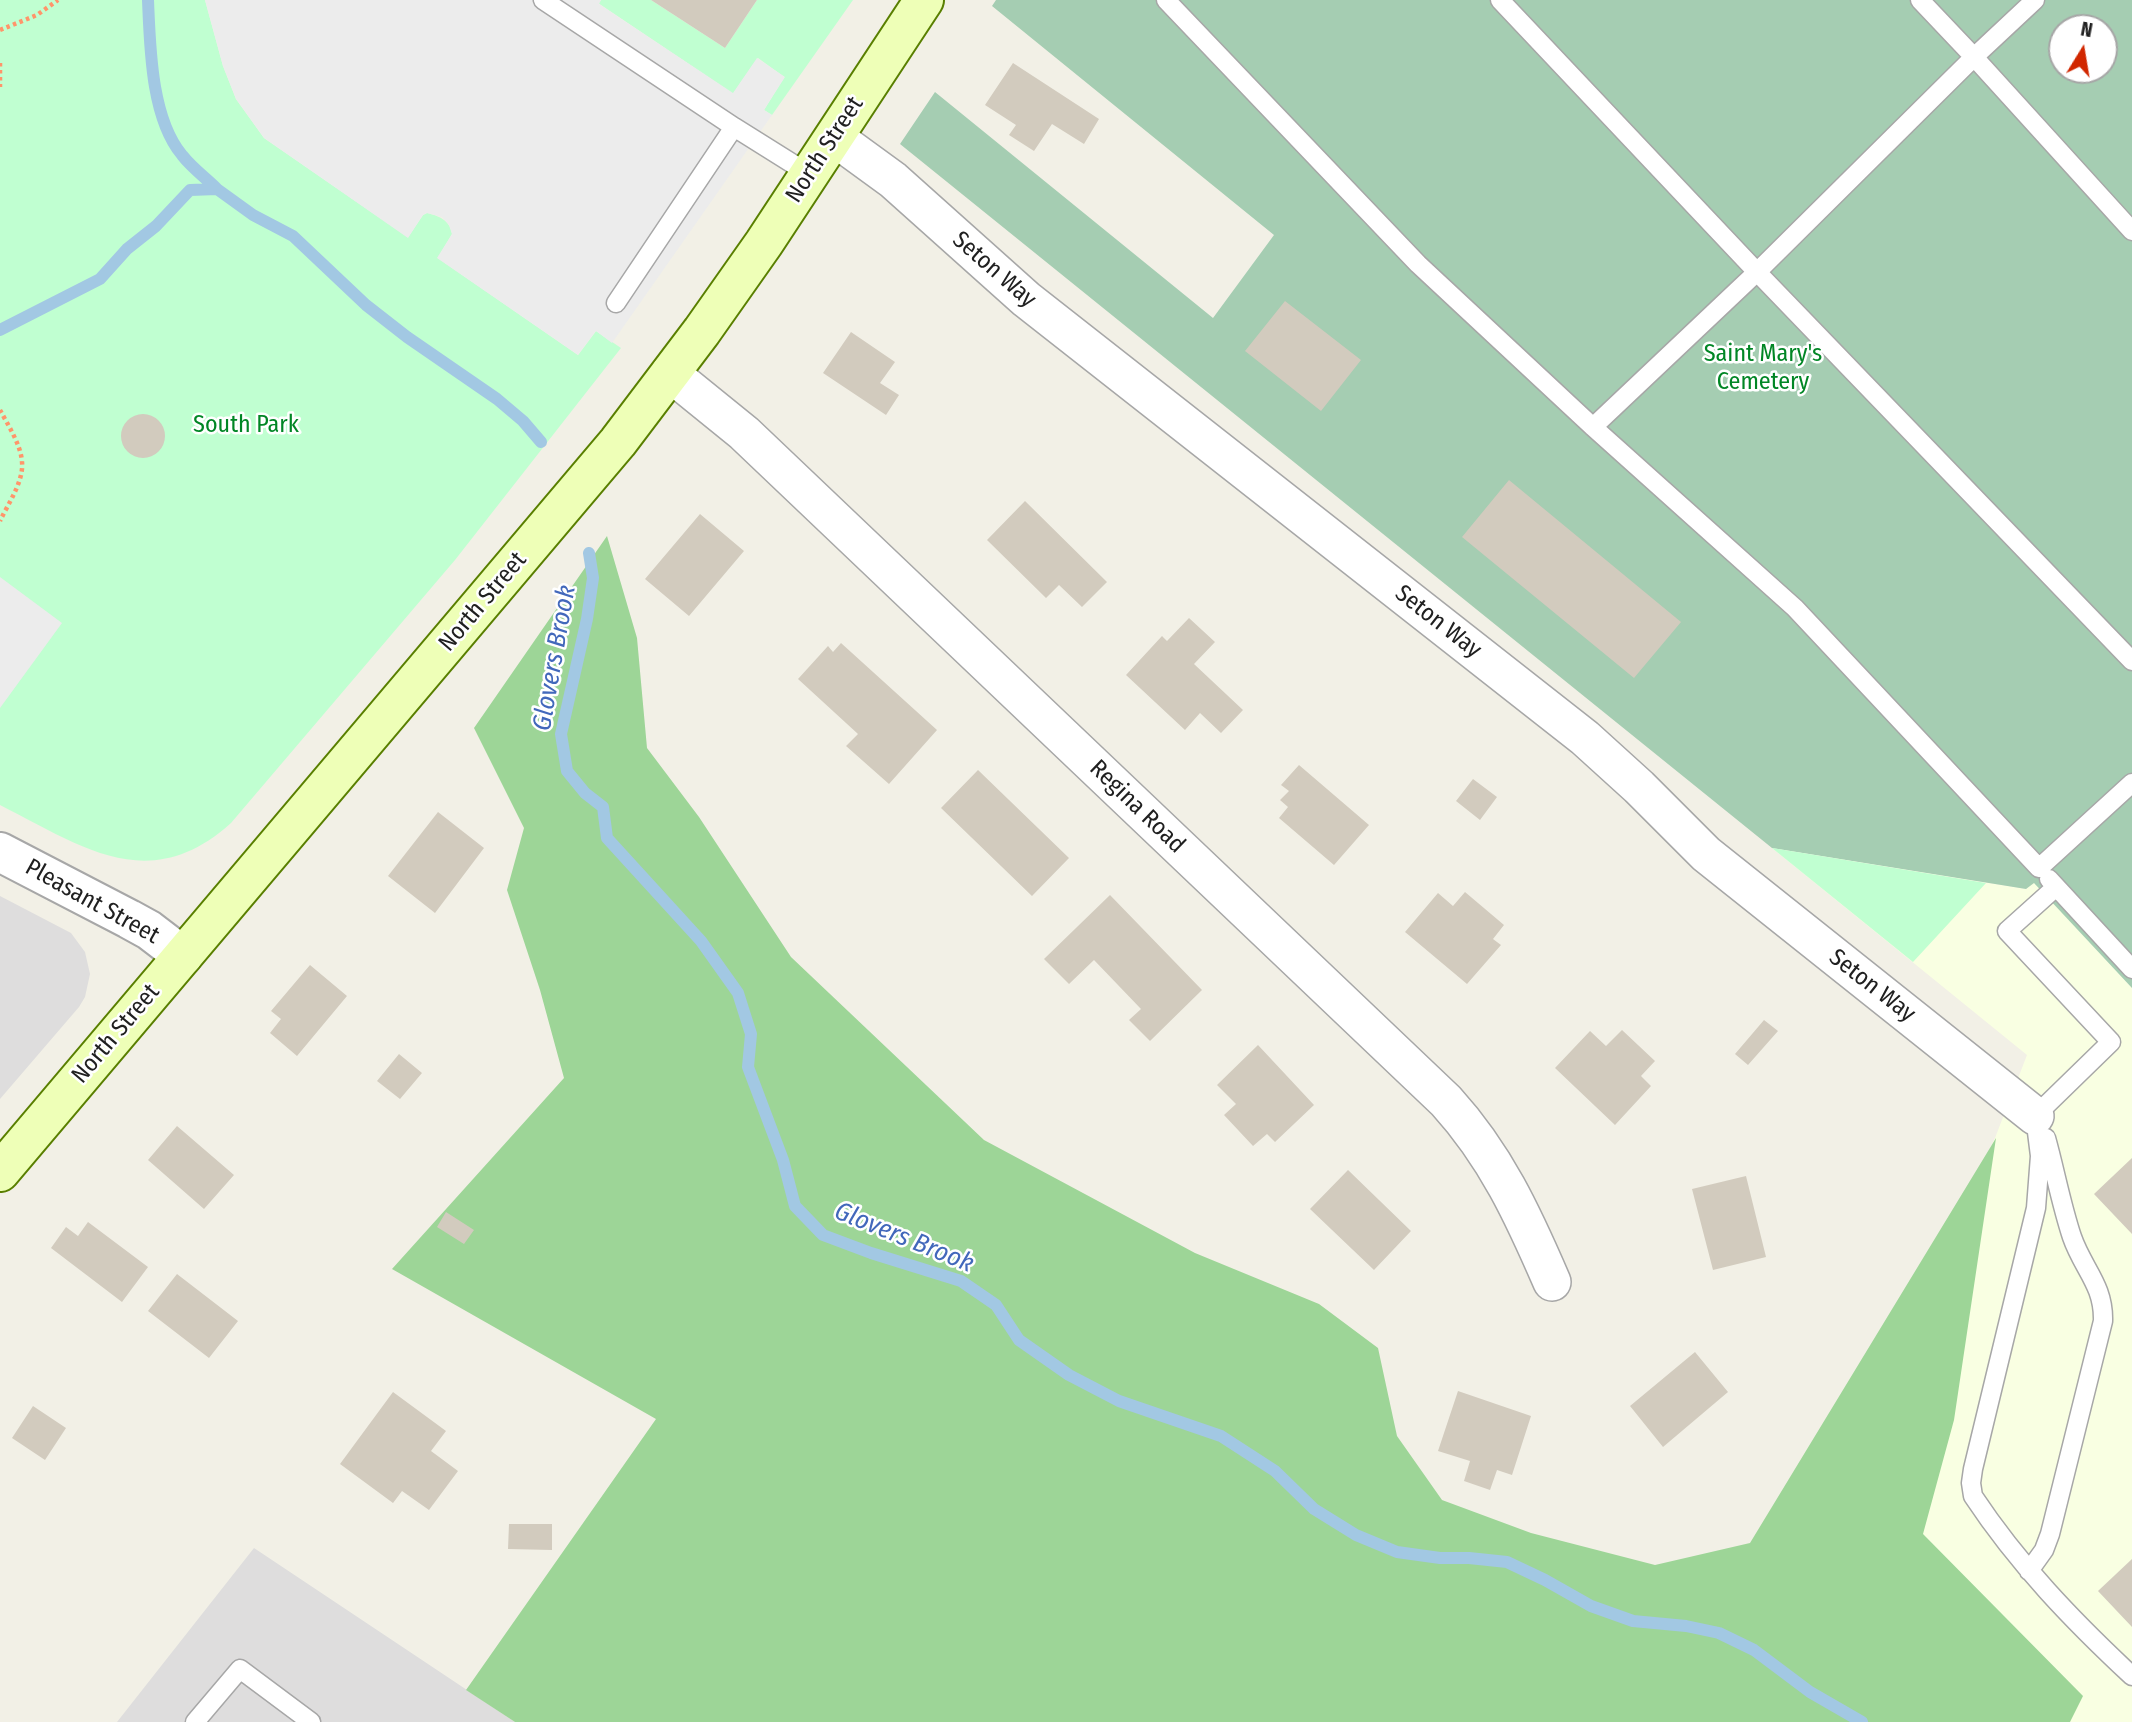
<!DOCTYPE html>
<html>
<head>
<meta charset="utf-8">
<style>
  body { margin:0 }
  #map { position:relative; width:2132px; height:1722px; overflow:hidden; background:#f2f0e6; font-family:"Fira Sans Condensed",sans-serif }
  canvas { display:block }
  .north { position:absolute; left:2048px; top:14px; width:70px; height:70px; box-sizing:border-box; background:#fff; border:2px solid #a6a6a6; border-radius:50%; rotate:11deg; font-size:19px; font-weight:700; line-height:28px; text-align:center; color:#202020 }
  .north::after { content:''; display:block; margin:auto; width:24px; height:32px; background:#d12700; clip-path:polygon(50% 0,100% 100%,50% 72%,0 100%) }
</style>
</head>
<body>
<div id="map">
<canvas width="2132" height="1722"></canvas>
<div class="north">N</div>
</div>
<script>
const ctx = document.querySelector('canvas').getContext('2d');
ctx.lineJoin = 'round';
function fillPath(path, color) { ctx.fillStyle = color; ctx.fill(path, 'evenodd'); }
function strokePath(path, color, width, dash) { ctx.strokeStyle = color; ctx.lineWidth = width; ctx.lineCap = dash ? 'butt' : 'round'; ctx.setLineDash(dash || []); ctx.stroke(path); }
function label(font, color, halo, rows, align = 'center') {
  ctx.font = font + ' "Fira Sans Condensed",sans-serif'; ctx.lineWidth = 5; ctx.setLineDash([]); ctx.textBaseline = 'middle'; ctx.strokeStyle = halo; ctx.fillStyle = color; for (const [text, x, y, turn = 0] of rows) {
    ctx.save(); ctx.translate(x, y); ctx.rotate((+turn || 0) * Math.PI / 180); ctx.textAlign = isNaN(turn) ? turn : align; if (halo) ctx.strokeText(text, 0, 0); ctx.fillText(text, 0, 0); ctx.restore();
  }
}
fillPath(new Path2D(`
  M0,896L71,933L85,952L90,974L85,997L79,1007L0,1099Z
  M254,1548L515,1722H117Z`), '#dedddd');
fillPath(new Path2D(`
  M1772,848L2026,889L2034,882L2132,988V1722H1974L1953,1688L1888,1360L1995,1138L2027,1055Z`), '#f9ffe2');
fillPath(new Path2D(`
  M607,536L637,638L647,748L699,817L791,957L984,1140L1195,1253L1319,1304L1378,1348L1397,1436L1442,1500L1531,1533L1655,1565L1750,1543L1996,1138L1954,1420L1923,1534L2083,1696L2070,1722H515L466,1690L656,1419L392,1269L564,1078L540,990L507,890L524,828L474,728Z`), '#9dd597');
fillPath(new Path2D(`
  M996,0H2132V988L2034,883L2026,889L1772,848L900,144L935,92L1213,318L1274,235L992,6ZM2062,28H2104V70H2062Z`), '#a5cdb2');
fillPath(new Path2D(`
  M0,0H205L223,66L236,99L264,138L408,237L423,215L427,213C439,216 450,220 452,234L438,258L578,355L596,331L621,348L455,560L231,823C149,897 81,846 0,805Z
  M601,0H651L725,48L757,0H853L772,115L764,110L784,77L758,58L733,94L598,3Z
  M1772,848L1986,883L1913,962Z`), '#c0ffd1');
fillPath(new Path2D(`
  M205,0H601L599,4L733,93L757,58L785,77L764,110L772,115L612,343L596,331L578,355L437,258L452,234L449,225L442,217L427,213L423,215L408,238L264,138L236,99L223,66Z
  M0,577L62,623L0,708Z`), '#ececec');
strokePath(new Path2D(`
  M148,0C150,47 151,118 182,155C192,168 206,178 217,189
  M0,330L100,279L127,249L156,226L190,190L217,189L253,215L293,236L366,305L407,337L497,399L523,421L541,442
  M589,553L593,578L587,619L561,734L567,771L585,793L603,807L607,838L701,941L738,993L751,1034L748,1067L783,1160L795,1206L823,1235L871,1253L961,1281L996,1305L1019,1340L1069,1375L1119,1401L1221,1436L1275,1471L1314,1509L1356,1535L1397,1552L1440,1558H1469L1507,1562L1545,1580L1591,1606L1633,1621L1686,1626L1719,1633L1754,1650L1810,1692L1862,1722`), '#a2c8e3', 12);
fillPath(new Path2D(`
  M651,0H757L725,48Z
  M1013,63L1099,119L1084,144L1052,124L1034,151L1009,135L1016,125L985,105Z
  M1285,301L1361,360L1321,411L1245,351Z
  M851,332L895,362L880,383L899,395L886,415L823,373Z
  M121 436a22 22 0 1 1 44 0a22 22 0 1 1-44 0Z
  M1509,480L1681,622L1634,678L1462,537Z
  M1025,501L1107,582L1082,607L1059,585L1046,598L987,540Z
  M700,514L744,551L689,616L645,579Z
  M1189,618L1215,642L1194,664L1243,710L1221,733L1200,713L1185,730L1126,675L1162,636L1167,641Z
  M841,643L937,730L889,784L846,746L858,734L798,679L828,646L833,652Z
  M1299,765L1369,825L1334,865L1279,818L1288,807L1280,800L1289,791L1281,785Z
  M978,770L1069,858L1032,896L941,808Z
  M1473,779L1497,797L1480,820L1456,801Z
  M438,812L484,848L435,913L388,876Z
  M1465,892L1504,925L1493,939L1501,945L1467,984L1405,932L1438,893L1453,906Z
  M1110,895L1202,990L1150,1041L1129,1020L1141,1009L1094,960L1069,984L1044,959Z
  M310,965L347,996L297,1056L270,1033L281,1019L271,1011Z
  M1764,1020L1778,1031L1748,1065L1735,1054Z
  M1622,1030L1655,1061L1641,1076L1651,1086L1615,1125L1555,1068L1590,1031L1606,1046Z
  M1258,1045L1314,1105L1275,1142L1267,1134L1253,1146L1224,1115L1236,1104L1217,1085Z
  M399,1054L422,1073L400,1099L377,1081Z
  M177,1126L234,1175L204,1209L148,1160Z
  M2132,1158V1234L2094,1194Z
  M1348,1170L1411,1231L1374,1270L1310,1209Z
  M1746,1176L1766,1257L1713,1270L1692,1189Z
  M446,1212L474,1230L464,1244L437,1227Z
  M88,1222L148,1267L122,1302L51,1248L66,1227L78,1236Z
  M177,1274L238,1321L209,1358L148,1311Z
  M1695,1352L1728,1392L1663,1447L1630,1406Z
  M1458,1391L1531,1416L1512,1475L1497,1470L1490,1490L1464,1481L1470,1461L1438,1451Z
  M393,1392L446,1431L431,1451L458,1471L429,1510L402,1491L393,1503L340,1464Z
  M33,1406L66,1428L45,1460L12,1438Z
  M509,1524H552V1550L508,1549Z
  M2132,1559V1627L2098,1591Z`), '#d2cbbe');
const service = new Path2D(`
  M543,0L734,127L809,174
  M1166,0L1418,264L1593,427L1795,608L2039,868L2132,783
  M1500,0L1757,272L1974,57L2132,231
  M1920,0L1974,57L2035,0
  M616,303L734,127
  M1593,427L1757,272L2132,661
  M2049,879L2132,969
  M2035,1116L2040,1156L2036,1208L1973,1469L1971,1483L1973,1496C2018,1564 2073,1621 2132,1676
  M2035,1116L2111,1042L2007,931L2056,887
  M2029,1571L2044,1550L2050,1534L2103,1321C2104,1285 2083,1269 2072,1237C2061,1204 2055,1170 2046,1138
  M195,1722L240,1669L311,1722`);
const minor = new Path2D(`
  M834,137L893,180L1026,299L1585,738L1639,787L1706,854L2035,1116
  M670,373L744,433L1446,1101C1496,1156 1523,1215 1552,1282`);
const tertiary = new Path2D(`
  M0,852L129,919L149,930L183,956`);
const secondary = new Path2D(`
  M0,1172L618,442L702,331L764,243L924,0`);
strokePath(service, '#a7a7a7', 21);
strokePath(minor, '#a7a7a7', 40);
strokePath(tertiary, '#a7a7a7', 42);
strokePath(secondary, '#597f00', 42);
strokePath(new Path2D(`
  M0,30L37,15L58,0
  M0,63V87
  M0,410C8,425 21,445 22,462C24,481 8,504 0,521`), '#ff956a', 4.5, [3.5, 3.5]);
strokePath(service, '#fff', 18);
strokePath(minor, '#fff', 37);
strokePath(tertiary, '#fff', 38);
strokePath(secondary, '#eeffb7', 38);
label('24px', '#202020', '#fff', [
  ["North Street",825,150,-57],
  ["Seton Way",994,270,41],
  ["North Street",483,602,-50],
  ["Seton Way",1438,622,38],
  ["Regina Road",1137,807,44],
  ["Pleasant Street",92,902,29],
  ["Seton Way",1872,986,38],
  ["North Street",116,1034,-50]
]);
label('24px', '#018625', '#fff', [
  ["Saint Mary's",1763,354],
  ["Cemetery",1763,382],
  ["South Park",246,425]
]);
label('italic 26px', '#4268bb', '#fff', [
  ["Glovers Brook",555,658,-80],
  ["Glovers Brook",904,1238,22]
]);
</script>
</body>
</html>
